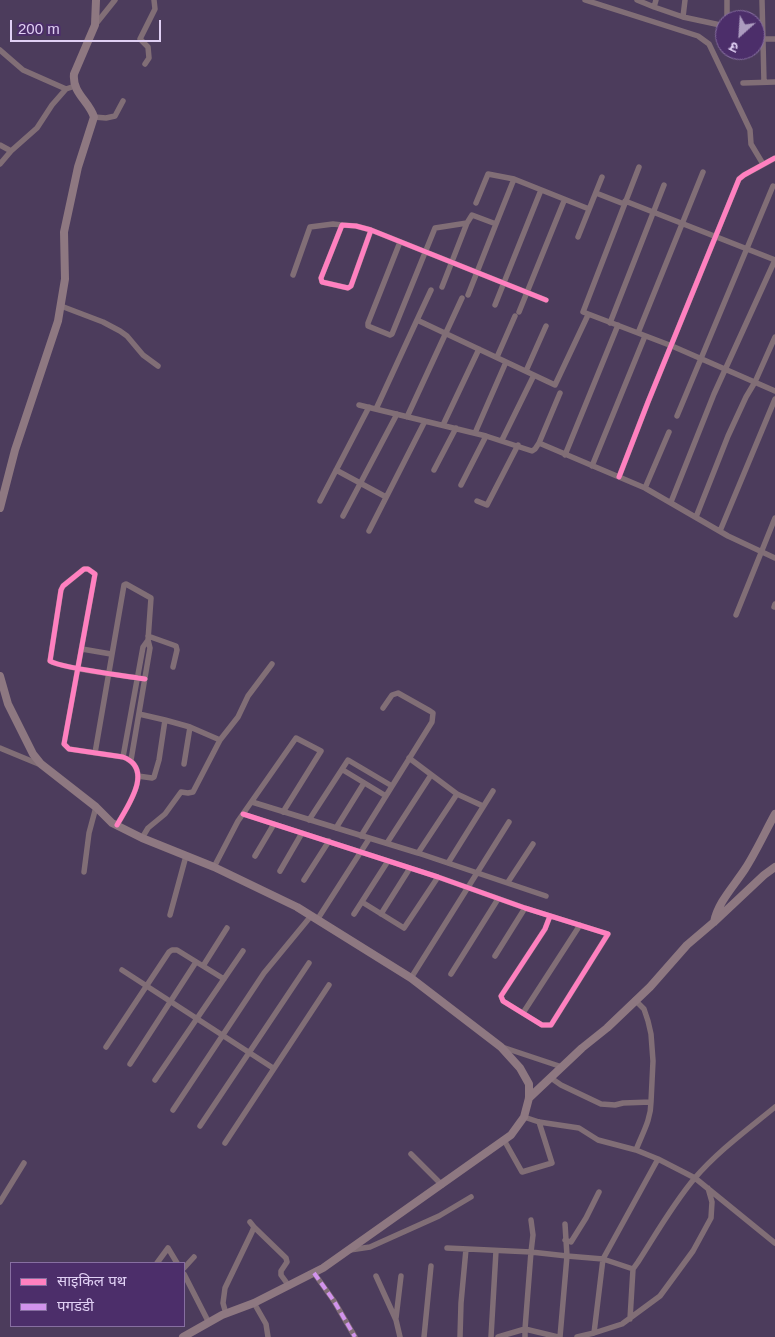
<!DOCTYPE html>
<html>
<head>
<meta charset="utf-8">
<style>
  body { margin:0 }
  #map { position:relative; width:775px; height:1337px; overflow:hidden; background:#4c3c5c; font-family:Arial,"Noto Sans Devanagari",sans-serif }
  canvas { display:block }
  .legend { position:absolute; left:10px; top:1262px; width:175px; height:65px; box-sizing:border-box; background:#4c2e6a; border:1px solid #876fa1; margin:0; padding:6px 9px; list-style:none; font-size:15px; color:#e0d0f4 }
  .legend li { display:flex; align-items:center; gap:10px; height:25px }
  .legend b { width:25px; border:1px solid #876fa1 }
  .north { position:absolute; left:715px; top:10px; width:50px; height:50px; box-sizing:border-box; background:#4c2e6a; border:1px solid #876fa1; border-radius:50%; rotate:206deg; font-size:14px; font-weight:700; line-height:20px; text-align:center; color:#e0d0f4 }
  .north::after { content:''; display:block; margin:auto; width:18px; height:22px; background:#ac9cbf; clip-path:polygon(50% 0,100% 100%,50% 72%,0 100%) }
  .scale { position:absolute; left:10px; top:20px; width:151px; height:22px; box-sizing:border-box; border:2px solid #e0d0f4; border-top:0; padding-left:6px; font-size:15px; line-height:18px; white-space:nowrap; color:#e0d0f4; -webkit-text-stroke:4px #4c2e6a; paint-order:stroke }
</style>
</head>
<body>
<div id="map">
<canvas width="775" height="1337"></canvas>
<ul class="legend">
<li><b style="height:6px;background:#ff80c0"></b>साइकिल पथ</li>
<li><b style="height:6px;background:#d193ec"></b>पगडंडी</li>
</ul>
<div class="north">उ</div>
<div class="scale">200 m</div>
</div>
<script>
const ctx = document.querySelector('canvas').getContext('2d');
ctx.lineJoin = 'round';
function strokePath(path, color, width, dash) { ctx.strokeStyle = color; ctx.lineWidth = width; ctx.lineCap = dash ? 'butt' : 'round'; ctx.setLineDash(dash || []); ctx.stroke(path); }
strokePath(new Path2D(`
  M585,0L698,36L709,44L750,130L751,144L763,164
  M637,0L654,7
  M656,0L654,7L683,17
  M685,0L683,17L725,26
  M762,0L764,82
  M727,20V0
  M95,25L115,0
  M755,39H775
  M0,50L23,70L66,89
  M145,64L149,58L148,47L140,39L155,9L154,0
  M743,83L775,82
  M94,117L106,118L115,116L123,101
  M0,145L11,151L37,128L52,105L66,89L75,86
  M0,164L11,151
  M639,167L583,312L672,346L775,391
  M596,193L624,204
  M625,201L775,260
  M476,203L488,174L514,179L589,209
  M371,230L351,286L348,288L322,282L321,278L342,225L356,226L371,230L546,300
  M578,237L602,177
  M400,242L368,323V326L390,335L392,334L435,228L467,223L472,215L496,224L514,179
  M293,275L310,227L333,224L342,225
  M442,287L467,223
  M468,295L496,224
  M495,305L541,190
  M61,306L103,322L120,331L127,336L143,355L158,366
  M519,312L564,201
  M417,320L431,290
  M610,323L664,185
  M638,333L703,172
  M497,357L515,316
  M526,371L546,326
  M359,405L486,436L532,451L535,449L539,443L560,393
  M376,409L417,320L555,385L588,315
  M677,416L773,186
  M407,417L462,298
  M443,425L479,349
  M475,433L506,362
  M502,440L534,375
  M539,443L645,488L728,536L775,558
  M565,455L618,325
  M592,466L645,336
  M336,470L386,497
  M434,470L456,428
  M619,477L648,402L739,179L744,175L775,158
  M461,485L486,436
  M645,488L669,432
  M320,501L369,407
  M477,501L487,505L518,445
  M671,502L714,394L775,260
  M343,516L397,414
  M696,517L728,436L746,397L755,382L775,337
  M369,531L425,421
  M720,531L775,399
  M774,607L775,604
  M736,615L775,518
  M148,636L176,646L177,650L173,667
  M82,649L111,654
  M139,714L165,720
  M0,748L41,765
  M95,753L124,585L126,584L151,598L148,640
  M123,757L143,647L148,640L150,648L131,760
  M409,758L457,794L483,806
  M184,764L190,727
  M343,770L386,796
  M138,776L152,778L154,777L159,760L165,720L190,727L220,740L238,717L248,696L272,664
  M252,802L418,853L546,896
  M243,814L438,877L525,908L608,934L551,1025H542L503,1001L501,996L545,929L550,916
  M309,820L348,760L392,786
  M117,825C127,807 155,769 123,757L69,749L64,744L95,574L88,569H84L63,586L61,590L50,661C60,668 121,675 138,678L145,679
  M336,828L364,783
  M361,836L432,722L433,713L430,711L398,693L392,695L383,708
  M142,838L148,828L165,814L181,792L188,793L193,792L220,740
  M387,843L431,775
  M418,853L457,794
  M255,856L274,824
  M448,863L493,791
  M214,867L238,821L296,738L321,751L283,812
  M280,871L302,833
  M84,872L89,833L96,807
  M304,880L329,841
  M508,882L533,844
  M362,902L404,928L438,877
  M354,914L388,861
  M381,914L410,868
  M170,915L186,856
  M317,920L369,839
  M495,956L525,908
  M203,966L227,928
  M122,970L273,1068
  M451,974L498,899
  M411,978L509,822
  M523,1013L580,925
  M106,1047L169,952L172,950H177L224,979
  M502,1047L562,1067
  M130,1064L196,962
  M551,1078L561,1085L601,1104L615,1105L623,1103L651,1102L653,1061L651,1034L648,1021L644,1009L635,1000
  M155,1080L243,951
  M173,1110L264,973L311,916
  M524,1117L539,1122L579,1128L598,1140L636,1150L658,1159L695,1178L775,1243
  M200,1126L309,963
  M504,1140L522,1172L552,1163L539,1122
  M225,1143L329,985
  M636,1150C642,1134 651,1120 651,1102
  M411,1154L442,1185
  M0,1202L24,1163
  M531,1220L533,1235L531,1252L567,1256L565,1224
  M254,1227L286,1258L287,1262L281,1271V1275L289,1286
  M565,1240L571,1242L586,1218L599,1192
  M447,1248L531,1252L525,1329L498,1337
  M350,1250L370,1247L439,1216L471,1197
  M157,1263L168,1248L177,1263
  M184,1268L194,1257
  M633,1269L638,1262C656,1234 673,1204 694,1179C718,1151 747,1130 775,1107
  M314,1273L334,1301L355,1337
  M184,1274L209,1323
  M376,1276L396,1320L400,1337
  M254,1303L266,1324L268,1337
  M226,1314L223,1303L225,1288L252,1232L254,1227L250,1222
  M396,1318L401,1276
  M594,1333L622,1324L660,1296L693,1251L711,1218L712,1202L708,1188
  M424,1337L431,1266
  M460,1337L461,1303L466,1249
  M491,1337L496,1251
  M525,1337V1329L558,1337
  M560,1337L567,1256L603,1259L658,1159
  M577,1337L594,1333L603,1259L633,1269L630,1319`), '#816e76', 5.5);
strokePath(new Path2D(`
  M0,508L15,450L58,321L65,279L64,232L78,167L94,117C89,101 72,93 74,74L95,25L96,0
  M0,676L8,704L33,754L41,764L96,807L112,823L142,838L214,867L297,907L411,978L501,1047L520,1068L529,1084V1098L524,1117L511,1135L323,1268L254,1303L222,1315L183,1337
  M714,922C718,902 734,886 745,869C756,852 765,832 775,814
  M529,1098L582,1048L607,1028L650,987L687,945L714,922L764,875L775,867`), '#8e7881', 8);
strokePath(new Path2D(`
  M314,1273L334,1301L355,1337`), '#d193ec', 4, [8, 4]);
strokePath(new Path2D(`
  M371,230L351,286L348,288L322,282L321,278L342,225L356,226L371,230L546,300
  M619,477L648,402L739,179L744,175L775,158
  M243,814L438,877L525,908L608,934L551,1025H542L503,1001L501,996L545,929L550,916
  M117,825C127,807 155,769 123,757L69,749L64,744L95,574L88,569H84L63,586L61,590L50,661C60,668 121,675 138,678L145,679`), '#ff80c0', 5);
</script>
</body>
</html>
